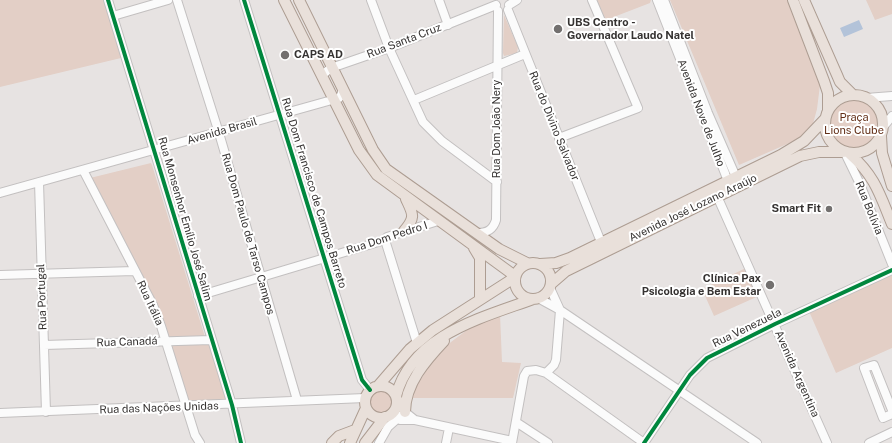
<!DOCTYPE html>
<html>
<head>
<meta charset="utf-8">
<style>
  body { margin:0 }
  canvas { display:block; background:#e7e3e2 }
</style>
</head>
<body>
<canvas width="892" height="443"></canvas>
<script>
const ctx = document.querySelector('canvas').getContext('2d');
ctx.lineJoin = 'round';
function fillPath(path, color) { ctx.fillStyle = color; ctx.fill(path, 'evenodd'); }
function strokePath(path, color, width, dash) { ctx.strokeStyle = color; ctx.lineWidth = width; ctx.lineCap = dash ? 'butt' : 'round'; ctx.setLineDash(dash || []); ctx.stroke(path); }
function label(font, color, halo, rows, align = 'center') {
  ctx.font = font + ' "Public Sans",sans-serif'; ctx.lineWidth = 4; ctx.setLineDash([]); ctx.textBaseline = 'middle'; ctx.strokeStyle = halo; ctx.fillStyle = color; for (const [text, x, y, turn = 0] of rows) {
    ctx.save(); ctx.translate(x, y); ctx.rotate((+turn || 0) * Math.PI / 180); ctx.textAlign = isNaN(turn) ? turn : align; if (halo) ctx.strokeText(text, 0, 0); ctx.fillText(text, 0, 0); ctx.restore();
  }
}
fillPath(new Path2D(`
  M0,0H104L121,58L0,87Z
  M595,0H651L650,3L606,20H604Z
  M670,0H787L820,85L817,109L811,131L794,141L739,165Z
  M866,0H892V14L875,20Z
  M504,15L518,47L517,53L504,56L503,53Z
  M827 124a27 27 0 1 1 54 0a27 27 0 1 1-54 0Z
  M151,163L152,165L205,337L170,338L147,288L90,178Z
  M748,267L761,295L714,316L702,289Z
  M886,273L892,276V348L836,373L808,309Z
  M500,314L502,362L521,363L513,398H412L411,395L435,357L451,342L471,327Z
  M169,342H210L229,403L189,405Z
  M369 402a12 12 0 1 1 24 0a12 12 0 1 1-24 0Z`), '#e3cfc6');
fillPath(new Path2D(`
  M859,20L863,29L844,37L840,28Z`), '#b3c3d9');
const minor = new Path2D(`
  M108,0L232,405L241,443
  M177,0L219,133L297,400
  M244,0L362,380L370,390
  M371,0L389,48L423,122L442,141L497,182
  M439,0L448,25
  M657,0L728,181
  M664,0L708,113L736,177
  M509,5L517,0
  M508,10L601,242
  M113,16L168,0
  M322,75L331,68L389,48L496,5
  M866,98L892,96
  M414,100L525,54
  M884,126L892,116
  M559,138L638,108L592,0
  M845,153L860,184L892,264
  M83,170L153,305L161,326L195,435L200,443
  M39,182L46,412
  M0,193L339,98L342,94V87
  M717,196L827,443
  M477,233C487,233 493,230 496,220L498,11
  M385,240L417,343
  M0,275L134,271
  M550,288L560,310
  M198,296L385,240L387,237L438,221
  M538,298L560,310L757,443
  M44,345L211,340
  M546,373L554,365L556,360L560,310
  M397,400L405,412L415,420L512,441
  M892,410L874,365L864,368L883,418L892,414
  M0,413L365,398
  M391,414L400,420H415
  M516,422L548,443
  M379,443L388,427L405,412
  M446,443L449,428
  M512,443L524,376L527,371L536,370L546,373L644,443
  M644,443L690,375L707,358L775,324L892,270
  M869,443L892,432`);
const major = new Path2D(`
  M284,0L359,150L377,175L515,276
  M299,0L373,150L386,169L499,249L527,263
  M793,0L824,81L828,93V110
  M804,0L837,75L840,82L853,95
  M825 124a29 29 0 1 1 58 0a29 29 0 1 1-58 0Z
  M881,136L882,153L892,186
  M850,154C875,176 880,195 892,224
  M404,231C416,217 413,214 406,199
  M474,248L480,258V299
  M515 281a18 18 0 1 1 36 0a18 18 0 1 1-36 0Z
  M540,264L556,263L570,258L781,155L804,141L825,119
  M551,284L566,271L800,156L819,152H843
  M378,386L410,349L433,330L514,278
  M365 402a16 16 0 1 1 32 0a16 16 0 1 1-32 0Z
  M396,396C412,335 481,318 533,299
  M405,412C405,384 426,360 444,341
  M332,443L339,436L355,430
  M350,443L366,408
  M365,443L385,417`);
strokePath(minor, '#c3c0c0', 10);
strokePath(major, '#ad9d92', 12);
strokePath(minor, '#fbfbfb', 8);
strokePath(major, '#e9e0da', 10);
strokePath(new Path2D(`
  M108,0L232,405L241,443
  M244,0L362,380L370,390
  M644,443L690,375L707,358L775,324L892,270`), '#00873e', 4);
for (const [x, y, r, color] of [
  [558,29,5,"#73706f"],
  [285,55,5,"#73706f"],
  [829,209,4,"#73706f"],
  [770,285,5,"#73706f"]
]) { const dot = new Path2D(); dot.arc(x, y, r, 0, 2 * Math.PI); ctx.fillStyle = color; ctx.fill(dot); strokePath(dot, '#fff', 1.5); }
label('bold 11px', '#353231', '#fff', [
  ["UBS Centro -",567,23],
  ["Governador Laudo Natel",567,36],
  ["CAPS AD",294,55],
  ["Smart Fit",821,209,"right"],
  ["Clínica Pax",761,279,"right"],
  ["Psicologia e Bem Estar",761,292,"right"]
], 'left');
label('11px', '#353231', '#fff', [
  ["Rua Santa Cruz",404,41,-21],
  ["Avenida Nove de Julho",701,113,69],
  ["Rua do Divino Salvador",554,126,68],
  ["Rua Dom João Nery",497,129,-90],
  ["Avenida Brasil",222,131,-16],
  ["Rua Dom Francisco de Campos Barreto",314,193,73],
  ["Avenida José Lozano Araújo",693,208,-26],
  ["Rua Bolívia",869,208,68],
  ["Rua Monsenhor Emílio José Salim",185,219,74],
  ["Rua Dom Paulo de Tarso Campos",248,234,74],
  ["Rua Dom Pedro I",387,238,-18],
  ["Rua Portugal",42,297,-92],
  ["Rua Itália",150,303,65],
  ["Rua Venezuela",747,328,-26],
  ["Rua Canadá",127,342,-2],
  ["Avenida Argentina",797,374,66],
  ["Rua das Nações Unidas",159,408,-2]
]);
label('11px', '#622e16', '#fff', [
  ["Praça",854,118],
  ["Lions Clube",854,131]
]);
</script>
</body>
</html>
